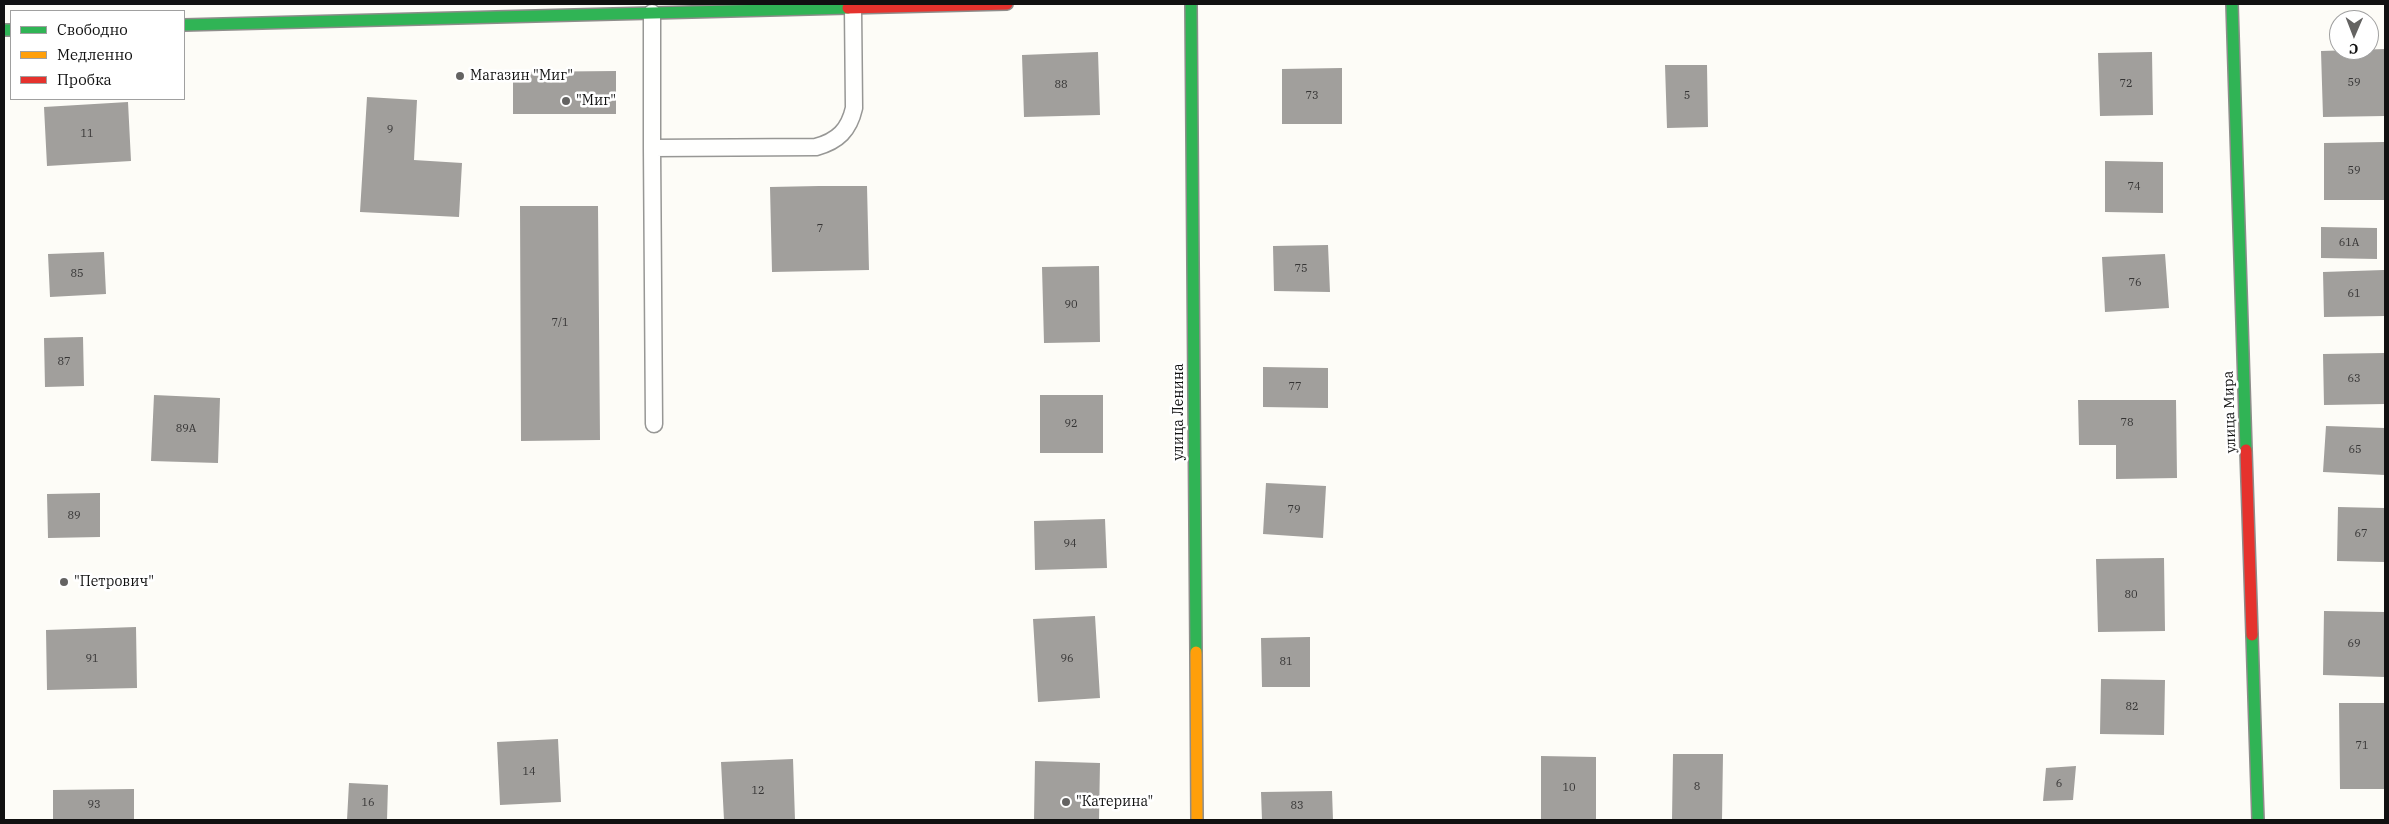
<!DOCTYPE html>
<html>
<head>
<meta charset="utf-8">
<style>
  body { margin:0 }
  #map { position:relative; width:2389px; height:824px; overflow:hidden; background:#fdfcf7; font-family:"IBM Plex Serif",serif }
  canvas { display:block }
  .frame { position:absolute; inset:0; border:5px solid #111; pointer-events:none }
  .legend { position:absolute; left:10px; top:10px; width:175px; height:90px; box-sizing:border-box; background:#fff; border:1px solid #a0a0a0; margin:0; padding:6px 9px; list-style:none; font-size:15px; color:#111 }
  .legend li { display:flex; align-items:center; gap:10px; height:25px }
  .legend b { width:25px; border:1px solid #a0a0a0 }
  .north { position:absolute; left:2329px; top:10px; width:50px; height:50px; box-sizing:border-box; background:#fff; border:1px solid #a0a0a0; border-radius:50%; rotate:181deg; font-size:14px; font-weight:700; line-height:20px; text-align:center; color:#111 }
  .north::after { content:''; display:block; margin:auto; width:18px; height:22px; background:#646362; clip-path:polygon(50% 0,100% 100%,50% 72%,0 100%) }
</style>
</head>
<body>
<div id="map">
<canvas width="2389" height="824"></canvas>
<div class="frame"></div>
<ul class="legend">
<li><b style="height:6px;background:#30b455"></b>Свободно</li>
<li><b style="height:6px;background:#ff9f0a"></b>Медленно</li>
<li><b style="height:6px;background:#e5322d"></b>Пробка</li>
</ul>
<div class="north">С</div>
</div>
<script>
const ctx = document.querySelector('canvas').getContext('2d');
ctx.lineJoin = 'round';
function fillPath(path, color) { ctx.fillStyle = color; ctx.fill(path, 'evenodd'); }
function strokePath(path, color, width, dash) { ctx.strokeStyle = color; ctx.lineWidth = width; ctx.lineCap = dash ? 'butt' : 'round'; ctx.setLineDash(dash || []); ctx.stroke(path); }
function label(font, color, halo, rows, align = 'center') {
  ctx.font = font + ' "IBM Plex Serif",serif'; ctx.lineWidth = 5; ctx.setLineDash([]); ctx.textBaseline = 'middle'; ctx.strokeStyle = halo; ctx.fillStyle = color; for (const [text, x, y, turn = 0] of rows) {
    ctx.save(); ctx.translate(x, y); ctx.rotate((+turn || 0) * Math.PI / 180); ctx.textAlign = isNaN(turn) ? turn : align; if (halo) ctx.strokeText(text, 0, 0); ctx.fillText(text, 0, 0); ctx.restore();
  }
}
fillPath(new Path2D(`
  M2385,49V116L2323,117L2321,51Z
  M1098,52L1100,115L1024,117L1022,55Z
  M2152,52L2153,115L2100,116L2098,53Z
  M1665,65H1707L1708,127L1667,128Z
  M1342,68V124H1282V69Z
  M616,71V114H513V72Z
  M367,97L417,100L414,160L462,163L459,217L360,212Z
  M128,102L131,161L47,166L44,107Z
  M2384,142L2385,200H2324V143Z
  M2105,161L2163,162V213L2105,212Z
  M819,186H867L869,270L772,272L770,187Z
  M520,206H598L600,440L521,441Z
  M2321,227L2377,228V259L2321,258Z
  M1328,245L1330,292L1274,291L1273,246Z
  M104,252L106,294L50,297L48,254Z
  M2165,254L2169,308L2105,312L2102,257Z
  M1099,266L1100,342L1044,343L1042,267Z
  M2384,270L2385,316L2324,317L2323,272Z
  M83,337L84,386L45,387L44,338Z
  M2385,353V404L2324,405L2323,354Z
  M1263,367L1328,368V408L1263,407Z
  M154,395L220,398L218,463L151,461Z
  M1040,395H1103V453H1040Z
  M2078,400H2176L2177,478L2116,479V445H2079Z
  M2326,426L2385,428V475L2323,472Z
  M1266,483L1326,486L1323,538L1263,534Z
  M100,493V537L48,538L47,494Z
  M2338,507L2385,508V562L2337,561Z
  M1105,519L1107,568L1035,570L1034,521Z
  M2164,558L2165,631L2098,632L2096,559Z
  M2324,611L2385,612V677L2323,675Z
  M1095,616L1100,698L1038,702L1033,619Z
  M136,627L137,688L47,690L46,630Z
  M1310,637V687H1262L1261,638Z
  M2101,679L2165,680L2164,735L2100,734Z
  M2339,703H2385V789H2340Z
  M558,739L561,802L500,805L497,742Z
  M1673,754H1723L1722,820H1672Z
  M1541,756L1596,757V820H1541Z
  M793,759L795,820H724L721,762Z
  M1035,761L1100,763L1099,820H1034Z
  M2076,766L2073,800L2043,801L2046,768Z
  M349,783L388,785L387,820H347Z
  M134,789V820H53V790Z
  M1332,791L1333,820H1262L1261,792Z`), '#a19f9c');
const lane = new Path2D(`
  M652,13V148
  M654,424L652,148L816,147C838,141 849,130 854,108L853,8`);
const fast = new Path2D(`
  M1191,4L1196,652
  M2232,4L2246,450
  M184,25L848,8
  M4,30H11
  M2252,635L2258,820`);
const slow = new Path2D(`
  M1196,652L1197,820`);
const jam = new Path2D(`
  M848,8L1007,4
  M2246,450L2252,635`);
strokePath(lane, '#979795', 19);
strokePath(fast, '#8e8d8b', 14);
strokePath(slow, '#8e8d8b', 14);
strokePath(jam, '#8e8d8b', 14);
strokePath(lane, '#fffffe', 16);
strokePath(fast, '#30b455', 11);
strokePath(slow, '#ff9f0a', 11);
strokePath(jam, '#e5322d', 11);
for (const [x, y, r, color] of [
  [460,76,5,"#646362"],
  [566,101,5,"#646362"],
  [64,582,5,"#646362"],
  [1066,802,5,"#646362"]
]) { const dot = new Path2D(); dot.arc(x, y, r, 0, 2 * Math.PI); ctx.fillStyle = color; ctx.fill(dot); strokePath(dot, '#fff', 2); }
label('11px', '#353434', null, [
  ["59",2354,83],
  ["72",2126,84],
  ["88",1061,85],
  ["73",1312,96],
  ["5",1687,96],
  ["9",390,130],
  ["11",87,134],
  ["59",2354,171],
  ["74",2134,187],
  ["7",820,229],
  ["61А",2349,243],
  ["75",1301,269],
  ["85",77,274],
  ["76",2135,283],
  ["61",2354,294],
  ["90",1071,305],
  ["7/1",560,323],
  ["87",64,362],
  ["63",2354,379],
  ["77",1295,387],
  ["78",2127,423],
  ["92",1071,424],
  ["89А",186,429],
  ["65",2355,450],
  ["79",1294,510],
  ["89",74,516],
  ["67",2361,534],
  ["94",1070,544],
  ["80",2131,595],
  ["69",2354,644],
  ["91",92,659],
  ["96",1067,659],
  ["81",1286,662],
  ["82",2132,707],
  ["71",2362,746],
  ["14",529,772],
  ["6",2059,784],
  ["8",1697,787],
  ["10",1569,788],
  ["12",758,791],
  ["16",368,803],
  ["93",94,805],
  ["83",1297,806]
]);
label('14px', '#111', '#fff', [
  ["Магазин \"Миг\"",470,76],
  ["\"Миг\"",576,101],
  ["\"Петрович\"",74,582],
  ["\"Катерина\"",1076,802]
], 'left');
label('14px', '#111', '#fff', [
  ["улица Ленина",1179,412,-90],
  ["улица Мира",2230,412,-92]
]);
</script>
</body>
</html>
